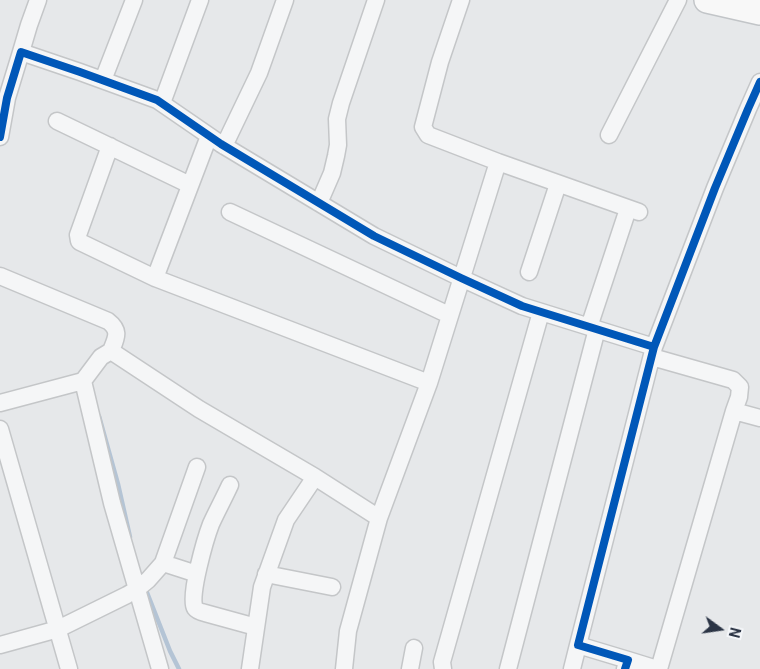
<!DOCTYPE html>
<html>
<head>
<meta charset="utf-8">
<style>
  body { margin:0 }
  #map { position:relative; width:760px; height:669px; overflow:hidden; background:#e6e8ea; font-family:Roboto,sans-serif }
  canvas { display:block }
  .north { position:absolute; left:695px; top:604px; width:50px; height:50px; -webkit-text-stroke:4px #f4f6f9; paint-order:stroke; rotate:104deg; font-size:14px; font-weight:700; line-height:20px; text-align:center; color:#2b3445 }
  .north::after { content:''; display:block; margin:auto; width:18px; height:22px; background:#2b3445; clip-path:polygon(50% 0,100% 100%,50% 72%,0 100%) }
</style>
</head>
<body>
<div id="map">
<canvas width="760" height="669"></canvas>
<div class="north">N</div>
</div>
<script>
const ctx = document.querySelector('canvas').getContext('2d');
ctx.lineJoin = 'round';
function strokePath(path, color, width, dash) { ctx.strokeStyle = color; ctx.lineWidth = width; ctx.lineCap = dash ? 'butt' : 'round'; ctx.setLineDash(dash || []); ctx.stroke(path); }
strokePath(new Path2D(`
  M99,416L118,484L130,537
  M146,590L170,651L179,669`), '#b4c4d5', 4.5);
const minor = new Path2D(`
  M461,0L440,62L423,127L428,135L498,162L639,212
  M21,52L29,25L38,0
  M103,80L134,0
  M162,103L200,0
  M57,121L190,185
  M609,135L678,0
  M0,137L7,98L21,52L80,72L157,100L221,144L374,236L461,278L522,306L654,347
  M110,146L78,235L79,241L80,242L155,278L429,383
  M224,146L259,73L285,0
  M319,203L332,173L336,156L338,145L337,119L341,103L376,0
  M230,212L449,315
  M529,272L558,184
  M0,276L108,321C121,331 116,338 111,351
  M155,278L209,136
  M589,327L628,209
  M652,357L733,380L740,387L739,397L734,411L659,669
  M83,381L112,503L160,669
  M0,403L83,381L101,357L111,351L199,409L315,477L286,520L262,587L250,669
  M734,411L760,418
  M0,429L69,669
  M315,477L379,518
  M230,485C224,498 217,511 211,524C206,537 188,598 195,608C197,611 201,612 205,613L256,627
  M163,563L197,574
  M266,574L332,587
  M0,645L58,629L127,595L137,589L148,580L163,563L197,467
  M628,660L657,669
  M344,669L348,631L379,518L429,383L498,162
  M410,669L414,648
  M443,669L442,662L541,312
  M508,669L597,329
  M572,669L578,645
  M625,669L628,660L578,645L654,347L715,188L748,109L760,82`);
const primary = new Path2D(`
  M707,0L760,12`);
strokePath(minor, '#c4c6c8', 19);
strokePath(primary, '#c2c5c8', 28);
strokePath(minor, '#f5f6f7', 16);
strokePath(primary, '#f8f8f8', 25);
strokePath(new Path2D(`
  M0,137L7,98L21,52L80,72L157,100L221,144L374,236L461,278L522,306L654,347
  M625,669L628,660L578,645L654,347L715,188L748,109L760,82`), '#0057b8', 8);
</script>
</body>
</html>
